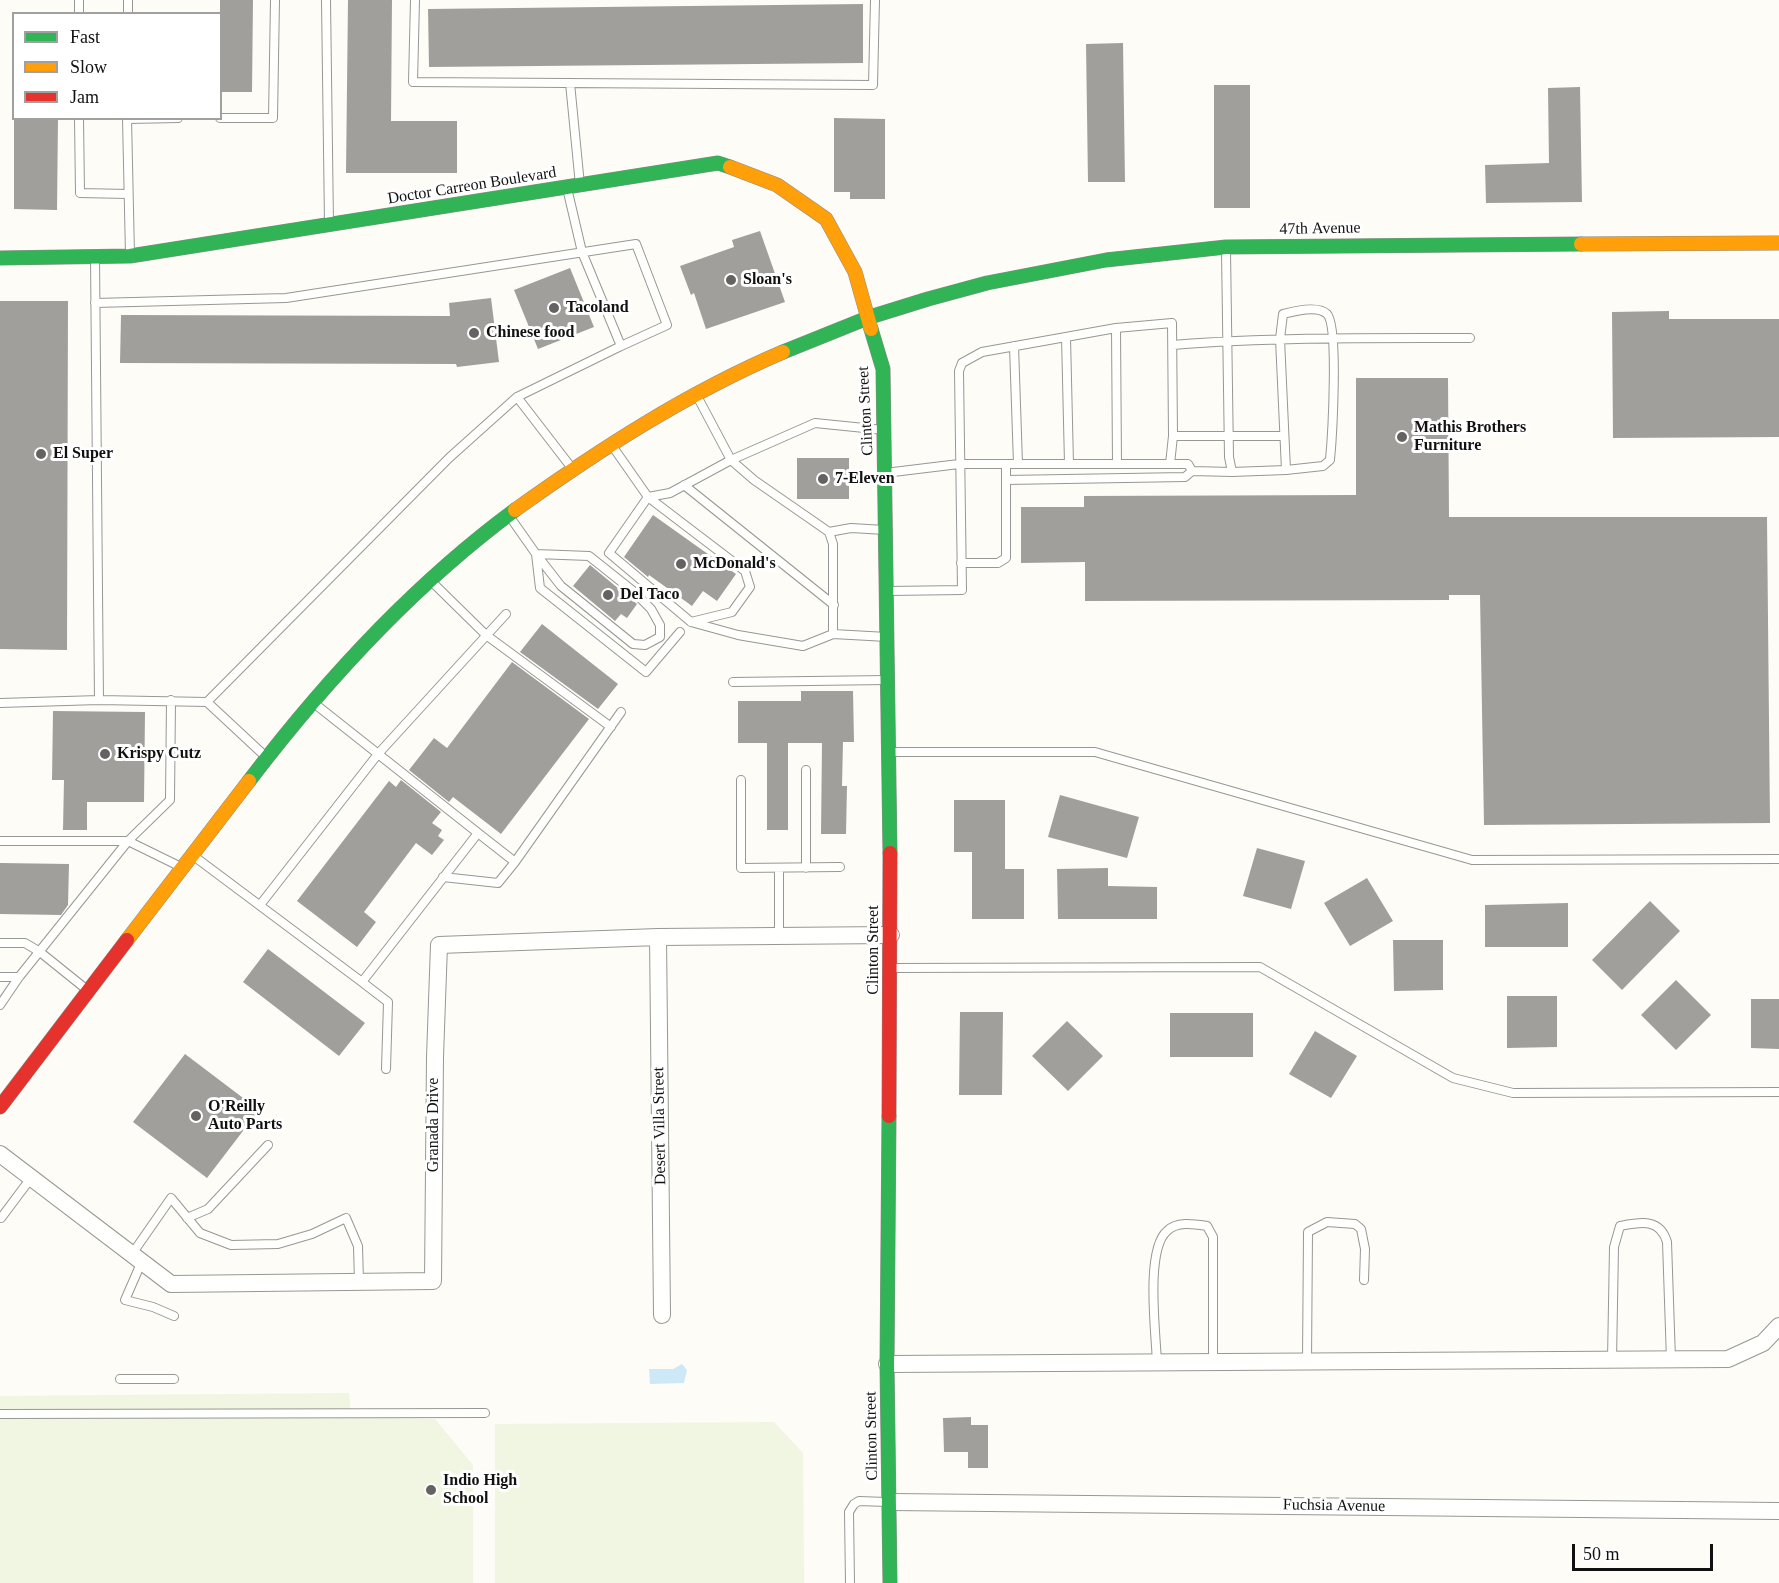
<!DOCTYPE html>
<html>
<head>
<meta charset="utf-8">
<style>
  body { margin:0 }
  #map { position:relative; width:1779px; height:1583px; overflow:hidden; background:#fdfcf7; font-family:"Times New Roman",serif }
  canvas { display:block }
  .legend { position:absolute; left:12px; top:12px; width:210px; height:108px; box-sizing:border-box; background:#fff; border:2px solid #a0a0a0; margin:0; padding:8px 10px; list-style:none; font-size:18px; color:#111 }
  .legend li { display:flex; align-items:center; gap:12px; height:30px }
  .legend b { width:30px; border:2px solid #a0a0a0 }
  .scale { position:absolute; left:1572px; top:1544px; width:141px; height:27px; box-sizing:border-box; border:3px solid #111; border-top:0; padding-left:8px; font-size:18px; line-height:21px; white-space:nowrap; color:#111; -webkit-text-stroke:4px #fff; paint-order:stroke }
</style>
</head>
<body>
<div id="map">
<canvas width="1779" height="1583"></canvas>
<ul class="legend">
<li><b style="height:8px;background:#30b455"></b>Fast</li>
<li><b style="height:8px;background:#ff9f0a"></b>Slow</li>
<li><b style="height:8px;background:#e5322d"></b>Jam</li>
</ul>
<div class="scale">50 m</div>
</div>
<script>
const ctx = document.querySelector('canvas').getContext('2d');
ctx.lineJoin = 'round';
function fillPath(path, color) { ctx.fillStyle = color; ctx.fill(path, 'evenodd'); }
function strokePath(path, color, width, dash) { ctx.strokeStyle = color; ctx.lineWidth = width; ctx.lineCap = dash ? 'butt' : 'round'; ctx.setLineDash(dash || []); ctx.stroke(path); }
function label(font, color, halo, rows, align = 'center') {
  ctx.font = font + ' "Times New Roman",serif'; ctx.lineWidth = 6; ctx.setLineDash([]); ctx.textBaseline = 'middle'; ctx.strokeStyle = halo; ctx.fillStyle = color; for (const [text, x, y, turn = 0] of rows) {
    ctx.save(); ctx.translate(x, y); ctx.rotate((+turn || 0) * Math.PI / 180); ctx.textAlign = isNaN(turn) ? turn : align; if (halo) ctx.strokeText(text, 0, 0); ctx.fillText(text, 0, 0); ctx.restore();
  }
}
fillPath(new Path2D(`
  M349,1393L351,1417L435,1419L473,1465V1583H0V1396Z
  M774,1422L803,1453L804,1583H495V1424Z`), '#f0f6e1');
fillPath(new Path2D(`
  M682,1364L687,1370L684,1383L650,1384L649,1369H673Z`), '#cde8f7');
fillPath(new Path2D(`
  M220,0H253L252,92H220Z
  M348,0H392L391,121H457V173H346Z
  M863,4V63L429,67L428,9Z
  M1123,43L1125,182H1088L1086,44Z
  M1214,85H1250V208H1214Z
  M1580,87L1582,202L1486,203L1485,165L1549,163L1548,88Z
  M14,118H58L57,210L14,209Z
  M834,118L885,119V199H850V192H834Z
  M760,231L785,302L706,329L694,293L691,295L680,266L734,247L732,240Z
  M570,268L594,327L538,349L514,290Z
  M491,298L499,362L457,367L456,364L120,363L121,315L450,316L449,303Z
  M0,301H68L67,650L0,649Z
  M1669,311V319H1779V437L1613,438L1612,312Z
  M1356,378H1448L1449,517H1767L1770,823L1484,825L1480,595H1449V600L1085,601V562L1021,563V507H1084V496L1356,495Z
  M797,458H849V499H797Z
  M653,515L736,574L717,601L703,591L692,606L649,575L648,577L624,557Z
  M590,565L637,604L627,618L621,614L615,621L573,586Z
  M542,624L618,684L598,709L520,652Z
  M512,662L589,719L501,834L453,797L449,802L409,770L434,738L447,748Z
  M801,691H853L854,742H843L842,786H847L846,834H821L822,743H788V830H767V743H738V701H801Z
  M53,711L145,712L144,802H87V830H63L64,780H52Z
  M401,780L441,812L432,823L442,830L438,836L444,840L432,855L416,843L364,912L376,922L357,947L297,901L389,781L396,787Z
  M1060,795L1139,817L1127,858L1048,837Z
  M954,800H1005V869H1024V919H972V852H954Z
  M1257,848L1305,861L1291,909L1243,896Z
  M0,863L69,864L68,905L61,915L0,914Z
  M1108,868V886L1157,887V919H1058L1057,869Z
  M1367,878L1393,921L1350,946L1324,903Z
  M1650,901L1680,931L1622,990L1592,960Z
  M1568,903V947H1485V905Z
  M1393,940H1443V990L1394,991Z
  M268,949L365,1023L339,1056L243,982Z
  M1676,980L1711,1015L1676,1050L1641,1015Z
  M1507,996H1557V1047L1507,1048Z
  M1751,999H1779V1049L1751,1048Z
  M960,1012H1003L1002,1095H959Z
  M1170,1013H1253V1057H1170Z
  M1067,1021L1103,1056L1068,1091L1032,1056Z
  M1315,1031L1357,1056L1331,1098L1289,1074Z
  M185,1054L259,1110L207,1178L133,1122Z
  M971,1417V1425H988V1468H968V1452H944L943,1418Z`), '#a19f9c');
const lane = new Path2D(`
  M79,0V14
  M326,0L329,224
  M415,0L413,82L873,85L875,0
  M128,14V0
  M570,83L580,185
  M79,118L80,193L128,194
  M127,118L130,255
  M220,118H273L275,0
  M127,119L178,118
  M1226,251L1229,457L1232,472L1286,470L1280,339L1283,314C1294,311 1318,305 1327,314C1339,326 1332,439 1330,460L1323,466L1286,470
  M95,257L99,700L207,702L265,756
  M95,303L286,298L636,244L667,325L621,346
  M1116,328L1117,464
  M1066,337L1069,464
  M1173,345C1272,337 1371,338 1470,338
  M1014,346L1018,464
  M697,396L731,460L815,423L884,430
  M517,397L571,467
  M1173,436H1283
  M613,447L648,497L670,493L731,460L754,480L829,532L833,544V634
  M1192,471L1232,472
  M885,473L959,464H1188L1192,471L1185,477L1006,480
  M684,485L834,605
  M510,517L536,554L540,588L646,672L680,632
  M829,532L851,528L885,530
  M536,554L589,556L633,591L651,609L660,625V637L645,645L633,644L561,586Z
  M961,563H998L1006,558V464
  M432,582L486,635L611,727
  M889,591L962,590L959,371L962,363L982,352L1116,328L1172,323L1173,436L1170,464
  M691,622L732,612L750,587L745,571L648,497L609,553L691,622L738,635L803,646L833,634L887,637
  M733,682L887,680
  M207,702L449,458L517,397L621,346L582,252L567,188
  M0,703L99,700
  M889,752H1095L1472,860L1779,859
  M741,780V868L840,867
  M478,833L515,862L621,712
  M0,841H128L179,866
  M195,857L362,982L478,833L315,704
  M779,868V936
  M806,868V770
  M443,877L498,883L515,862
  M260,905L378,754L506,614
  M0,943H25L40,952L86,989
  M892,968L1260,967L1453,1078L1513,1093L1779,1092
  M0,977H19
  M362,982L388,1002L386,1069
  M0,1005L19,977L128,841L170,800L171,700
  M1,1218L31,1178
  M187,1218L208,1209L268,1145
  M132,1254L171,1198L200,1233L231,1245L278,1244L312,1234L346,1218L358,1246L359,1282
  M142,1261L125,1300L153,1307L174,1316
  M1612,1360L1614,1247L1620,1226C1641,1222 1660,1218 1667,1242L1671,1360
  M1307,1362L1308,1232L1327,1222L1355,1224L1361,1229L1365,1249L1364,1280
  M1157,1363C1156,1334 1145,1250 1167,1231C1177,1221 1194,1224 1207,1226L1213,1237V1362
  M120,1379H174
  M0,1414L485,1413
  M850,1583L849,1512L854,1504L859,1501L886,1502`);
const street = new Path2D(`
  M658,937L662,1315
  M0,1154L171,1284L433,1281L435,1057L439,945L658,937L891,935
  M887,1364L1728,1359L1763,1343L1779,1326
  M890,1502L1779,1511`);
const fast = new Path2D(`
  M0,258L130,256L718,163L730,167
  M871,329L883,369L890,853
  M783,352L870,317L928,299L987,283L1106,260L1226,247L1581,244
  M249,781C326,680 412,586 515,510
  M889,1116L887,1364L890,1583`);
const slow = new Path2D(`
  M730,167L777,185L826,219L855,272L871,329
  M1581,244L1779,243
  M515,510C599,450 687,393 783,352
  M127,940L249,781`);
const jam = new Path2D(`
  M0,1107L127,940
  M889,1116L890,853`);
strokePath(lane, '#979795', 10);
strokePath(street, '#979795', 18);
strokePath(fast, '#8e8d8b', 15);
strokePath(slow, '#8e8d8b', 15);
strokePath(jam, '#8e8d8b', 15);
strokePath(lane, '#fffffe', 8);
strokePath(street, '#fffffe', 16);
strokePath(fast, '#30b455', 14);
strokePath(slow, '#ff9f0a', 14);
strokePath(jam, '#e5322d', 14);
for (const [x, y, r, color] of [
  [731,280,6,"#646362"],
  [554,308,6,"#646362"],
  [474,333,6,"#646362"],
  [1402,437,6,"#646362"],
  [41,454,6,"#646362"],
  [823,479,6,"#646362"],
  [681,564,6,"#646362"],
  [608,595,6,"#646362"],
  [105,754,6,"#646362"],
  [196,1116,6,"#646362"],
  [431,1490,6,"#646362"]
]) { const dot = new Path2D(); dot.arc(x, y, r, 0, 2 * Math.PI); ctx.fillStyle = color; ctx.fill(dot); strokePath(dot, '#fff', 2); }
label('16px', '#111', '#fff', [
  ["Doctor Carreon Boulevard",472,186,-9],
  ["47th Avenue",1320,229,-1],
  ["Clinton Street",866,411,-93],
  ["Clinton Street",874,950,-90],
  ["Granada Drive",434,1125,-90],
  ["Desert Villa Street",660,1126,-91],
  ["Clinton Street",872,1436,-91],
  ["Fuchsia Avenue",1334,1506,1]
]);
label('bold 16px', '#111', '#fff', [
  ["Sloan's",743,280],
  ["Tacoland",566,308],
  ["Chinese food",486,333],
  ["Mathis Brothers",1414,428],
  ["Furniture",1414,446],
  ["El Super",53,454],
  ["7-Eleven",835,479],
  ["McDonald's",693,564],
  ["Del Taco",620,595],
  ["Krispy Cutz",117,754],
  ["O'Reilly",208,1107],
  ["Auto Parts",208,1125],
  ["Indio High",443,1481],
  ["School",443,1499]
], 'left');
</script>
</body>
</html>
